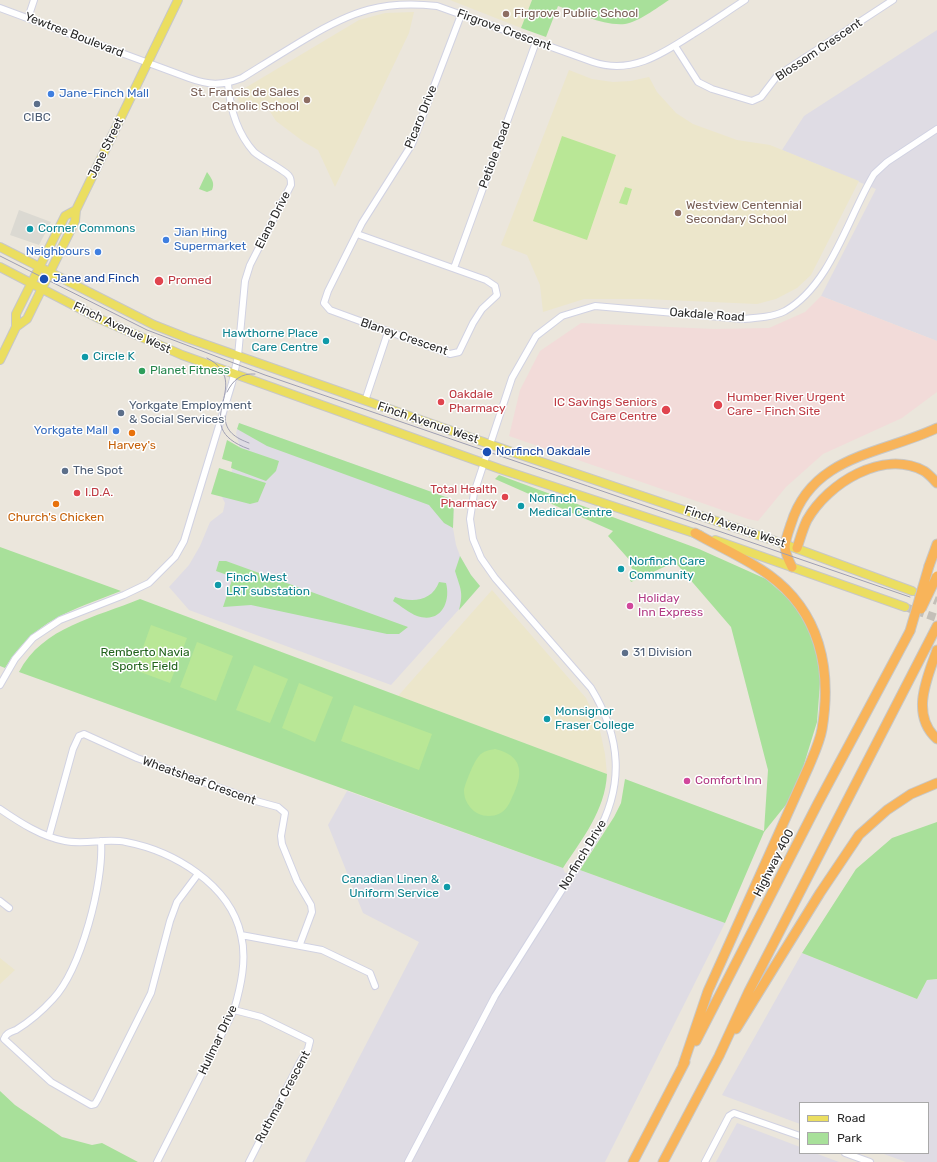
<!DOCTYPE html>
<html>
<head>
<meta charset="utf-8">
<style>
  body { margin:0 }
  #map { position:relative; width:937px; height:1162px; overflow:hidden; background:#ebe6dc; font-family:Rubik,sans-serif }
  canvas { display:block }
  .legend { position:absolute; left:799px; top:1102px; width:130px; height:52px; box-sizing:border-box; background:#fff; border:1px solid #a9a9a9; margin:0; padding:5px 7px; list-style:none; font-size:12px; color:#292929 }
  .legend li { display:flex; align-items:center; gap:8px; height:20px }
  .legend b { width:20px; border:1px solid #a9a9a9 }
</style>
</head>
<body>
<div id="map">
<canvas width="937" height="1162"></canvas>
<ul class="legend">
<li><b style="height:5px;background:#ebde60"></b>Road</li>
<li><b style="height:11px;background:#a8e09a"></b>Park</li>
</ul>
</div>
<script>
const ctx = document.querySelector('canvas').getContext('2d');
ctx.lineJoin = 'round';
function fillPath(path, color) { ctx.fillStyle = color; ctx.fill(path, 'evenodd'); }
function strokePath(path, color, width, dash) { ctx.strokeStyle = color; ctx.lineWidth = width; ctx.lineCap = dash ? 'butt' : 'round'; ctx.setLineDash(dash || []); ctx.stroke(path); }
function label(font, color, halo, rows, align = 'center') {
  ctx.font = font + ' Rubik,sans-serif'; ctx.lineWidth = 3; ctx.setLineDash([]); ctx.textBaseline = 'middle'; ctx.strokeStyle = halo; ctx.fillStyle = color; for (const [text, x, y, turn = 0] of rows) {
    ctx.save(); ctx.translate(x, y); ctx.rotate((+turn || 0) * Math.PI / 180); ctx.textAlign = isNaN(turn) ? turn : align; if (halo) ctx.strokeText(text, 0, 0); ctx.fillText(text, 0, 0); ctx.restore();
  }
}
fillPath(new Path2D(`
  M937,30V341L821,296L876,189L782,150L804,116Z
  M239,423L454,500L453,528L456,545L460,556L471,575L480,586L391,685L189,610L169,587L189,565L200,546L210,522L223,512L225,503L222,497L240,449L236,433Z
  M347,791L563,868L565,873L580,870L725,923L605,1162H305L419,942L363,913L328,825Z
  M802,953L917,999L927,980L937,979V1162H906L881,1153H928V1103H800V1124L722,1095Z
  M737,1123L800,1147V1153H815L839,1162H716Z`), '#dfdce4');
fillPath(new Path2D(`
  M450,0H532L521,28Z
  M414,12L409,33L335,187L318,150L304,142L276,121L269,110L242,107L235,94L359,20L385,13Z
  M569,70L592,79L613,82L631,81L649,77L657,92L676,113L693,124L737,140L770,145L859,181L811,275L797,288L776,299L757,304L644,299H584L543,312L540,285L527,255L501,245Z
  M492,590L586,698L599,726L605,754L607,774L398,696Z
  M0,958L15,970L0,984Z`), '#ece6cb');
fillPath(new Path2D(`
  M821,296L937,341V392L902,418L823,454L786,487L758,521L748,519L509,436L520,390L540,351L581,323L714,329L769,328L805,312Z`), '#f2dbd9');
fillPath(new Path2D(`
  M532,0H669C657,8 638,22 625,24C602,26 579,13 558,6L546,37L521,28Z
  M207,172C212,179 215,183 212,190L207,192L199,189Z
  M239,423L454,500L453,528L444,523L429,505L267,446L237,429Z
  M227,440L241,448L279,461L276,471L266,481L231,468L232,462L222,459Z
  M219,468L266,483L258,502L250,504L211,494Z
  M499,475L699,549L766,579L789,599L800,612L809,628L816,645L821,670L817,722L801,774L789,801L764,832L725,923L580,870L614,817L621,803L625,779L764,831L768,770L731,627L675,562L631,582L628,575L633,570L631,567L634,565L608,536L613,531L495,479Z
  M0,547L121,591C71,611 35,619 5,668L0,666Z
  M460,556L471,575L480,586L459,610C464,592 460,588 455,571Z
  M219,561H226L408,627L399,634H387L251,605L223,607L233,577L216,571Z
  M439,582L446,583C451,602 441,624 417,616C409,613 401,606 393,601L395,597C413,603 432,601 439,582Z
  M140,599L607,774C605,811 582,839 563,868L19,672C42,627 97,617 140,599Z
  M937,822V979L927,980L917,999L802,953L856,869L892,838Z
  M0,1091L15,1105L62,1137L92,1145L102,1143L138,1162H0Z`), '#a8e09a');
fillPath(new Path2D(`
  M562,136L616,155L587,240L533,221Z
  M625,187L632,189L627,205L619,203Z
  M151,625L187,638L170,683L135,670Z
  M197,642L233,656L216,701L180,687Z
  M254,665L288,679L270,723L236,710Z
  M299,683L333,697L315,742L282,728Z
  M354,705L432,734L419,770L341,741Z
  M495,749C521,755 524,771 514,793C512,797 510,803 507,807C499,819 479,819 470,807C466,802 464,797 464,790C465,784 474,761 479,756C483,751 490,750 495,749Z`), '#b9e796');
fillPath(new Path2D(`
  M19,210L51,222L39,245L10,235Z`), '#dbd9d2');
strokePath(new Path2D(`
  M912,591L937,601
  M905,607L937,618`), '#c4c0b8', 8, [8, 4]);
const minor = new Path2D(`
  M0,8L189,78C208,85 222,86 242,78C263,65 285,51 307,38C352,11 383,0 437,6L593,62C631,75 662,54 693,34C711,23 728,11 745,0
  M28,18L34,0
  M675,46L698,82L712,89L752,101L761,97L777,76L893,0
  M357,234L486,280L495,286L497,295L482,309L473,323L459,352L450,354L330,310L324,303L328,291L362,223L412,144L461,15
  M454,268L536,42
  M365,401L388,332
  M0,685L15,659L33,638L60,620L124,595L149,583L175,557L184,541L232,383L238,356L245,281L250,265L291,185C291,182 291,178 289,176C286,171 262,159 254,152C237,133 230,108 228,84
  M0,809C19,822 42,837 65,841C85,845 106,838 126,842C173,851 230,884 241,935C247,959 241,986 234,1010L157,1162
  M49,836L73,749L79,736L84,734L137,758L256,801L278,807L285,813L281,836L282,844L297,881L311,905L312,912L300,944
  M101,841C104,882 81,969 53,999C43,1010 29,1022 16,1030C11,1032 6,1033 4,1039L51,1082L91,1105L95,1104L98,1099L151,993L170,921L177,902L198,874
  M0,901L9,908
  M241,935L322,950L370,973L375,986
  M234,1010L261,1017L310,1041L308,1049L300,1062L249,1162
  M845,1153L870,1162
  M408,1162L495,996L596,836C625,785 621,737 591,688L495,578L481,558L473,539L470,519L474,493L512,378L536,336L562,316L595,306L743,319C757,318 773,317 785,311C831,285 848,217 874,174L887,162L937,129
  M705,1162L729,1116L734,1113L800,1136`);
const major = new Path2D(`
  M0,247L154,325L187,338L506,450L784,544L912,591
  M0,267L100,319L182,355L500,469L700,535
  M16,327L27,319L75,221L76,210L178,0
  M0,360L16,327V314L65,216L76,210
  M715,540L905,607`);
const highway = new Path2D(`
  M797,548C800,539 803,528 807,520C828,483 883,449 924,471C929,474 933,479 937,483
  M929,566L937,544
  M792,567C782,548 784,544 791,524C812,455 882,454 937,428
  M937,650C927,678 910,715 937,739
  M736,1029L820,893L859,835L887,810L911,794L937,783
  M696,1041L818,803L910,631
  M683,1065L708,991L809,766C814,754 820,741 822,729C832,669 820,612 769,575C746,558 719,547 695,533
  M633,1162L685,1062
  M663,1162L719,1056L749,991L937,626`);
strokePath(minor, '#d1d2e2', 8);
strokePath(major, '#c7c7c7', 10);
strokePath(highway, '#c7c7c7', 11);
strokePath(minor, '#fff', 6);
strokePath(major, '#ebde60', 8);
strokePath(highway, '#f8b45a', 9);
strokePath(new Path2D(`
  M0,256L147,330L265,375L910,597
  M207,358C257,384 184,426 249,449
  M227,392C233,380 241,373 255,374
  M225,416C225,432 236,438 249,443`), '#9f9fb3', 1);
const highwayBridge = new Path2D(`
  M921,609L937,576
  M910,631L929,566`);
strokePath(highwayBridge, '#c7c7c7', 11, []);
strokePath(highwayBridge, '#f8b45a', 9);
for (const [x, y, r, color] of [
  [506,14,4,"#8d6e63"],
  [51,94,4,"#3f7fe0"],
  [307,100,4,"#8d6e63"],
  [37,104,4,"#5c6f8a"],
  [678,213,4,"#8d6e63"],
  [30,229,4,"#0f9aa8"],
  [166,240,4,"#3f7fe0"],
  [98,252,4,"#3f7fe0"],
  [44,279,5,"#1a4fb4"],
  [159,281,5,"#e0444e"],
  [326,341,4,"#0f9aa8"],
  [85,357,4,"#0f9aa8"],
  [142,371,4,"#2e9e5b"],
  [441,402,4,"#e0444e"],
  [718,405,5,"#e0444e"],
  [666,410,5,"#e0444e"],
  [121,413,4,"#5c6f8a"],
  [116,431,4,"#3f7fe0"],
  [132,433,4,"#e8710a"],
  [487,452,5,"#1a4fb4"],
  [65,471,4,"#5c6f8a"],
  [77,493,4,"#e0444e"],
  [505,497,4,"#e0444e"],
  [56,504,4,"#e8710a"],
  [521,506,4,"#0f9aa8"],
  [621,569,4,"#0f9aa8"],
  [218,585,4,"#0f9aa8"],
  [630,606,4,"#d1479c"],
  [625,653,4,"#5c6f8a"],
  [547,719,4,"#0f9aa8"],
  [687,781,4,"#d1479c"],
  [447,887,4,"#0f9aa8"]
]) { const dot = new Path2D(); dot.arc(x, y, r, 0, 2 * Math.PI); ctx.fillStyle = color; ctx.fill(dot); strokePath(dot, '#fff', 1.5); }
label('12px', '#785e54', '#fff', [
  ["Firgrove Public School",514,14],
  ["St. Francis de Sales",299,93,"right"],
  ["Catholic School",299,107,"right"],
  ["Westview Centennial",686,206],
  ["Secondary School",686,220]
], 'left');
label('12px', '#292929', '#fff', [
  ["Firgrove Crescent",504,30,20],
  ["Yewtree Boulevard",74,35,21],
  ["Blossom Crescent",819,50,-34],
  ["Picaro Drive",421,117,-68],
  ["Jane Street",106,148,-64],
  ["Petiole Road",495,155,-70],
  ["Elana Drive",273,220,-63],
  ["Oakdale Road",707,315,4],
  ["Finch Avenue West",122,328,25],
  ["Blaney Crescent",404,337,19],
  ["Finch Avenue West",428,423,19],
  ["Finch Avenue West",735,527,19],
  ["Wheatsheaf Crescent",199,781,20],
  ["Norfinch Drive",583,855,-59],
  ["Highway 400",774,863,-63],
  ["Hullmar Drive",218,1040,-65],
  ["Ruthmar Crescent",283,1097,-62]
]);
label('12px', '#366cbe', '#fff', [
  ["Jane-Finch Mall",59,94],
  ["Jian Hing",174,233],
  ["Supermarket",174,247],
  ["Neighbours",90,252,"right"],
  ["Yorkgate Mall",108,431,"right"]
], 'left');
label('12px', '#4e5e75', '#fff', [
  ["CIBC",37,118,"center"],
  ["Yorkgate Employment",129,406],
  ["& Social Services",129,420],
  ["The Spot",73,471],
  ["31 Division",633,653]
], 'left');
label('12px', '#0d838f', '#fff', [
  ["Corner Commons",38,229],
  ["Hawthorne Place",318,334,"right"],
  ["Care Centre",318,348,"right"],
  ["Circle K",93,357],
  ["Norfinch",529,499],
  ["Medical Centre",529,513],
  ["Norfinch Care",629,562],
  ["Community",629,576],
  ["Finch West",226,578],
  ["LRT substation",226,592],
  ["Monsignor",555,712],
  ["Fraser College",555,726],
  ["Canadian Linen &",439,880,"right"],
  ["Uniform Service",439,894,"right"]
], 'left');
label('12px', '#164399', '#fff', [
  ["Jane and Finch",53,279],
  ["Norfinch Oakdale",496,452]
], 'left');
label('12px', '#be3a42', '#fff', [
  ["Promed",168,281],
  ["Oakdale",449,395],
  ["Pharmacy",449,409],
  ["Humber River Urgent",727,398],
  ["Care - Finch Site",727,412],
  ["IC Savings Seniors",657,403,"right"],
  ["Care Centre",657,417,"right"],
  ["Total Health",497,490,"right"],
  ["Pharmacy",497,504,"right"],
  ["I.D.A.",85,493]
], 'left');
label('12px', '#27864d', '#fff', [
  ["Planet Fitness",150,371]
], 'left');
label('12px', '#c56008', '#fff', [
  ["Harvey's",132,446],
  ["Church's Chicken",56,518]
]);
label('12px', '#b23c85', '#fff', [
  ["Holiday",638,599],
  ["Inn Express",638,613],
  ["Comfort Inn",695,781]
], 'left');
label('12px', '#21631c', '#fff', [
  ["Remberto Navia",145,653],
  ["Sports Field",145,667]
]);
</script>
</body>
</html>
